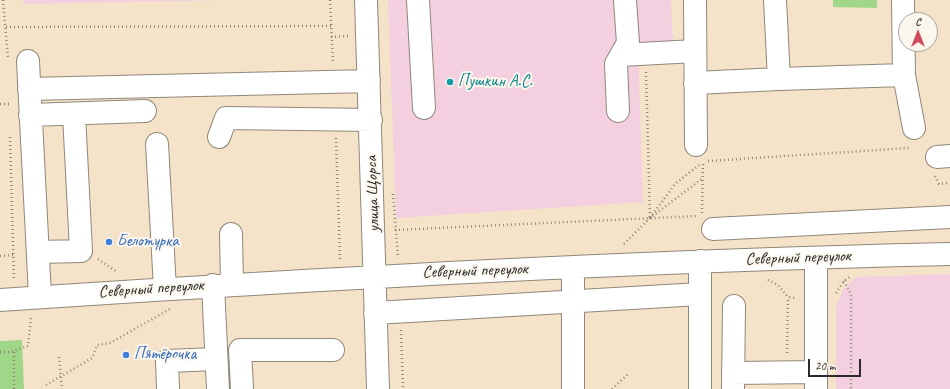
<!DOCTYPE html>
<html>
<head>
<meta charset="utf-8">
<style>
  body { margin:0 }
  #map { position:relative; width:950px; height:389px; overflow:hidden; background:#f5e3c9; font-family:Caveat,sans-serif }
  canvas { display:block }
  .north { position:absolute; left:898px; top:12px; width:40px; height:40px; box-sizing:border-box; background:#fbf7ec; border:1px solid #a8a59f; border-radius:50%; rotate:0deg; font-size:11px; font-weight:700; line-height:16px; text-align:center; color:#2b2b2b }
  .north::after { content:''; display:block; margin:auto; width:14px; height:18px; background:#d1495b; clip-path:polygon(50% 0,100% 100%,50% 72%,0 100%) }
  .scale { position:absolute; left:808px; top:359px; width:53px; height:18px; box-sizing:border-box; border:2px solid #2b2b2b; border-top:0; padding-left:5px; font-size:12px; line-height:14px; white-space:nowrap; color:#2b2b2b; -webkit-text-stroke:3px #fbf7ec; paint-order:stroke }
</style>
</head>
<body>
<div id="map">
<canvas width="950" height="389"></canvas>
<div class="north">С</div>
<div class="scale">20 m</div>
</div>
<script>
const ctx = document.querySelector('canvas').getContext('2d');
ctx.lineJoin = 'round';
function fillPath(path, color) { ctx.fillStyle = color; ctx.fill(path, 'evenodd'); }
function strokePath(path, color, width, dash) { ctx.strokeStyle = color; ctx.lineWidth = width; ctx.lineCap = dash ? 'butt' : 'round'; ctx.setLineDash(dash || []); ctx.stroke(path); }
function label(font, color, halo, rows, align = 'center') {
  ctx.font = font + ' Caveat,sans-serif'; ctx.lineWidth = 4; ctx.setLineDash([]); ctx.textBaseline = 'middle'; ctx.strokeStyle = halo; ctx.fillStyle = color; for (const [text, x, y, turn = 0] of rows) {
    ctx.save(); ctx.translate(x, y); ctx.rotate((+turn || 0) * Math.PI / 180); ctx.textAlign = isNaN(turn) ? turn : align; if (halo) ctx.strokeText(text, 0, 0); ctx.fillText(text, 0, 0); ctx.restore();
  }
}
fillPath(new Path2D(`
  M23,0H226L23,4Z
  M388,0H671L673,43L638,44L643,202L396,218Z
  M950,274V389H836V306L843,290L856,277Z`), '#f3cfdf');
fillPath(new Path2D(`
  M833,0H877V8L833,7Z
  M22,340L24,389H0V341Z`), '#9fd688');
const minor = new Path2D(`
  M366,0L378,389
  M418,0L424,108
  M695,0L696,145
  M775,0L779,79L904,75L903,0
  M621,55L695,51
  M28,61L40,296
  M904,75L914,128
  M695,83L779,79
  M29,89L369,81
  M618,111L616,64L628,43L625,0
  M30,115L145,111
  M219,137L226,118L371,120
  M157,144L165,289
  M937,157L950,156
  M713,229L950,217
  M231,234L232,284
  M38,252L81,251L74,114
  M816,258V389
  M700,261V389
  M213,285L218,389
  M0,300C316,279 633,261 950,254
  M375,313L700,294
  M733,373L816,372
  M168,389L167,361L216,359
  M242,389L240,350H333
  M573,389V268
  M733,389L734,306`);
strokePath(minor, '#90877a', 24);
strokePath(new Path2D(`
  M3,0L8,58
  M330,0L333,63
  M6,27L331,26
  M331,37L348,36
  M646,72L650,217
  M0,104H11
  M10,137L14,280
  M336,138L340,259
  M708,161L909,148
  M935,176L939,184L950,183
  M393,194L398,257
  M702,213L703,162
  M650,218L675,184L699,165
  M395,230L698,216
  M624,244L650,218L703,178
  M0,256L13,255
  M98,259L117,272
  M768,280L778,285L788,297L796,298
  M844,281L851,294V389
  M836,293L844,281L850,277
  M401,330L403,389
  M0,352H11L28,346L31,318
  M787,353L788,297
  M59,357L62,389
  M46,385L92,358L97,345L110,343L170,309
  M14,389V351
  M612,389L628,374`), '#90877a', 2.5, [1, 3]);
strokePath(minor, '#fff', 22);
for (const [x, y, r, color] of [
  [450,82,4,"#0f9aa8"],
  [109,242,4,"#3f7fe0"],
  [126,355,4,"#3f7fe0"]
]) { const dot = new Path2D(); dot.arc(x, y, r, 0, 2 * Math.PI); ctx.fillStyle = color; ctx.fill(dot); strokePath(dot, '#fbf7ec', 1.5); }
label('17px', '#0d838f', '#fbf7ec', [
  ["Пушкин А.С.",458,82]
], 'left');
label('17px', '#2b2b2b', '#fbf7ec', [
  ["улица Щорса",373,194,-92],
  ["Северный переулок",798,258,-2],
  ["Северный переулок",475,271,-2],
  ["Северный переулок",151,289,-4]
]);
label('17px', '#366cbe', '#fbf7ec', [
  ["Белотурка",117,242],
  ["Пятёрочка",134,355]
], 'left');
</script>
</body>
</html>
